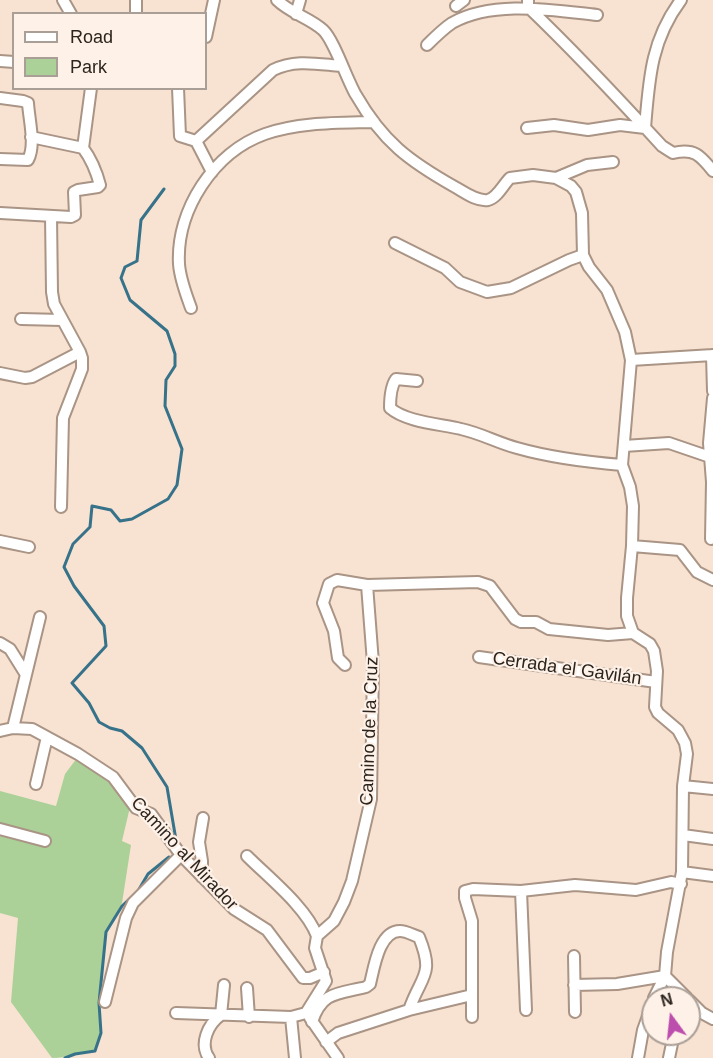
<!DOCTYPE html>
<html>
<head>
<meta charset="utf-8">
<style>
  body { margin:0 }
  #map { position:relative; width:713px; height:1058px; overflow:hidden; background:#f8e2d1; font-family:Helvetica,sans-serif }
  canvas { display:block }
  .legend { position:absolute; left:12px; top:12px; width:195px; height:78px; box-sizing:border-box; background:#fef1e7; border:2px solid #aa9f97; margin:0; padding:8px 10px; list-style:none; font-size:18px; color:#2c241e }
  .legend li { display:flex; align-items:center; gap:12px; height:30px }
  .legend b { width:30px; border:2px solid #aa9f97 }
  .north { position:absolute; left:641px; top:986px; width:60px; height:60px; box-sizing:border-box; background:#fef1e7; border:2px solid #aa9f97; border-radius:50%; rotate:345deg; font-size:16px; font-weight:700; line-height:24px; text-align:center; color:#2c241e }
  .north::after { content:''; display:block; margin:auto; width:21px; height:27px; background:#bc4ead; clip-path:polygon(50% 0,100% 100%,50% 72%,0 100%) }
</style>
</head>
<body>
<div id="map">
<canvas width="713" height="1058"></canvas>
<ul class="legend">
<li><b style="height:8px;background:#fff"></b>Road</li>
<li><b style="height:16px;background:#abd198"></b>Park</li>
</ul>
<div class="north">N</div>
</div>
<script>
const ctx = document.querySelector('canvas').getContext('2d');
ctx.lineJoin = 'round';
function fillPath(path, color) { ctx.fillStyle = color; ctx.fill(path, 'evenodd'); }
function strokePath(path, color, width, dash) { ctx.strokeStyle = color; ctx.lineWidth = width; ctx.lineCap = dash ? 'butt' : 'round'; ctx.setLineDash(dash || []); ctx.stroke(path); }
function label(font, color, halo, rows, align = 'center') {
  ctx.font = font + ' Helvetica,sans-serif'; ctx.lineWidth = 4.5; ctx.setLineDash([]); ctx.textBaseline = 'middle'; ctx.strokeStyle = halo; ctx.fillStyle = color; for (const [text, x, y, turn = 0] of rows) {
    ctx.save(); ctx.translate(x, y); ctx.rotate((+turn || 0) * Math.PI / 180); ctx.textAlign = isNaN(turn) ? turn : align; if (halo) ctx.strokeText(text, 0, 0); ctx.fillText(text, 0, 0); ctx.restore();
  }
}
fillPath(new Path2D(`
  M77,758L110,780L130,807L122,841L131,845L122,903L106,933L99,1003L101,1033L95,1051C80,1053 67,1058 52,1058L11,1002L18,918L0,913V791L56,806L65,774Z`), '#abd198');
strokePath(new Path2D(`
  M164,189L141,220L137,261L125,267L121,278L130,300L167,331L175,354V366L166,380L165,406L182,449L177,485L168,499L132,519L120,521L111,510L92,506L90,527L73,544L64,567L74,586L104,626L106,646L72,683L89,703L99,722L110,728L122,731L142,748L167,787L176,840
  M65,1058L75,1054L95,1051L101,1033L99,1003L106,932L122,906L138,891L148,874L169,857`), '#36728a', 3);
const minor = new Path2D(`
  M63,0L71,14
  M277,0C290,13 310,18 323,30C334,40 347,80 356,95C383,142 409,161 455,187C464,192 477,202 488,200C497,198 503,185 510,178L533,175L556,178L571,186L576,192L582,213L583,255L589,267L607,290L625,332L631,360L622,465L630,487L633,506L632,546L627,598V616L633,633L650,644L654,651L657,671L655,707L658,713L678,730L685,743L687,754L683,786L682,872L667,952L665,976L687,998
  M528,0V7C574,51 618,98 662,146L673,153C694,148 700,155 713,171
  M456,6L464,0
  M136,14V0
  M296,14L300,0
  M206,37L214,0
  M427,45C435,37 443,29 452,23C493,0 551,10 597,15
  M0,61L14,62
  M178,88L180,136L196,141
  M0,98L23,101L28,103C29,120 36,145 28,160L0,159
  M527,128L554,125L588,130L620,125L645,128C649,79 651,40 681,0
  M31,137L83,148
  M196,141L273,70C295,59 317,64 341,66
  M196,141L212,172
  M556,178L587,165L613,162
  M0,213L71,217L75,215L74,192L78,190L98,187L100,185C96,170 92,160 83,148L91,88
  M395,243L445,268L460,282L487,292L511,288L569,260L583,255
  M191,308C186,294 180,279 179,264C176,210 214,152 265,134C300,122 338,123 374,122
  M21,319L62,320
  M712,355L713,391
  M631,360L713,355
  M0,373L25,378L32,377L80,352L54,304L52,292L51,216
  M417,381L396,379C391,386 390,399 390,408C406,422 440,424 461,429C480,433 498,443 517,448C552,458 586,462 622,465
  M624,446L669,443L710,457
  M61,507L63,418L82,369V358L80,352
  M711,539L712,482L709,443L713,398
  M0,541L29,547
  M632,546L680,550L697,572L713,580
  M0,643L10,649L25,673
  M479,657L656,682
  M345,665L338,658L334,631L323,603L329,584L337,580L367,585L478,582L490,586L515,619L521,622H536L549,629L608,635L633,633
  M13,728L40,617
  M0,731L13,728L32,729L78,754L113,777L136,808L151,814L181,855L234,909L267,930L303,978H310L324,972
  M36,784L47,737
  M683,786L713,789
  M0,829L45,841
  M683,835L713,839
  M247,856C269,878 306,907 317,936
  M682,872L713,876
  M202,877V861L199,842L203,818
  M521,891L526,1010
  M317,936L334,921L344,902L352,881L371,799L373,663L367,585
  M574,956L575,1012
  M574,985L617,984L665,976L654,998
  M247,988L249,1017
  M689,1000L702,1013L713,1019
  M105,1002L126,918L133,903L181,855
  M176,1013L291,1017L306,1013L326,981L315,948L317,936
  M221,1015L224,985
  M291,1017L295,1058
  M472,1017V921L465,898V891L473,889L521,891L575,885L636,890L671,882L681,884
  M310,1018L338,1058
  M312,1022C322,991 338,994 366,987L370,984C374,968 379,931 400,931C406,931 413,935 419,937C435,976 421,975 409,1010
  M326,1042L338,1033L409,1010L472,995
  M209,1058C199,1044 208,1024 221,1015
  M638,1058L643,1030L653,1002
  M669,1058L674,1034`);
strokePath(minor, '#a99485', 14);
strokePath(minor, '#fff', 10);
label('18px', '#2c241e', '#fef1e7', [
  ["Cerrada el Gavilán",567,669,8],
  ["Camino de la Cruz",370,731,-88],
  ["Camino al Mirador",184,854,47]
]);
</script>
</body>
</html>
